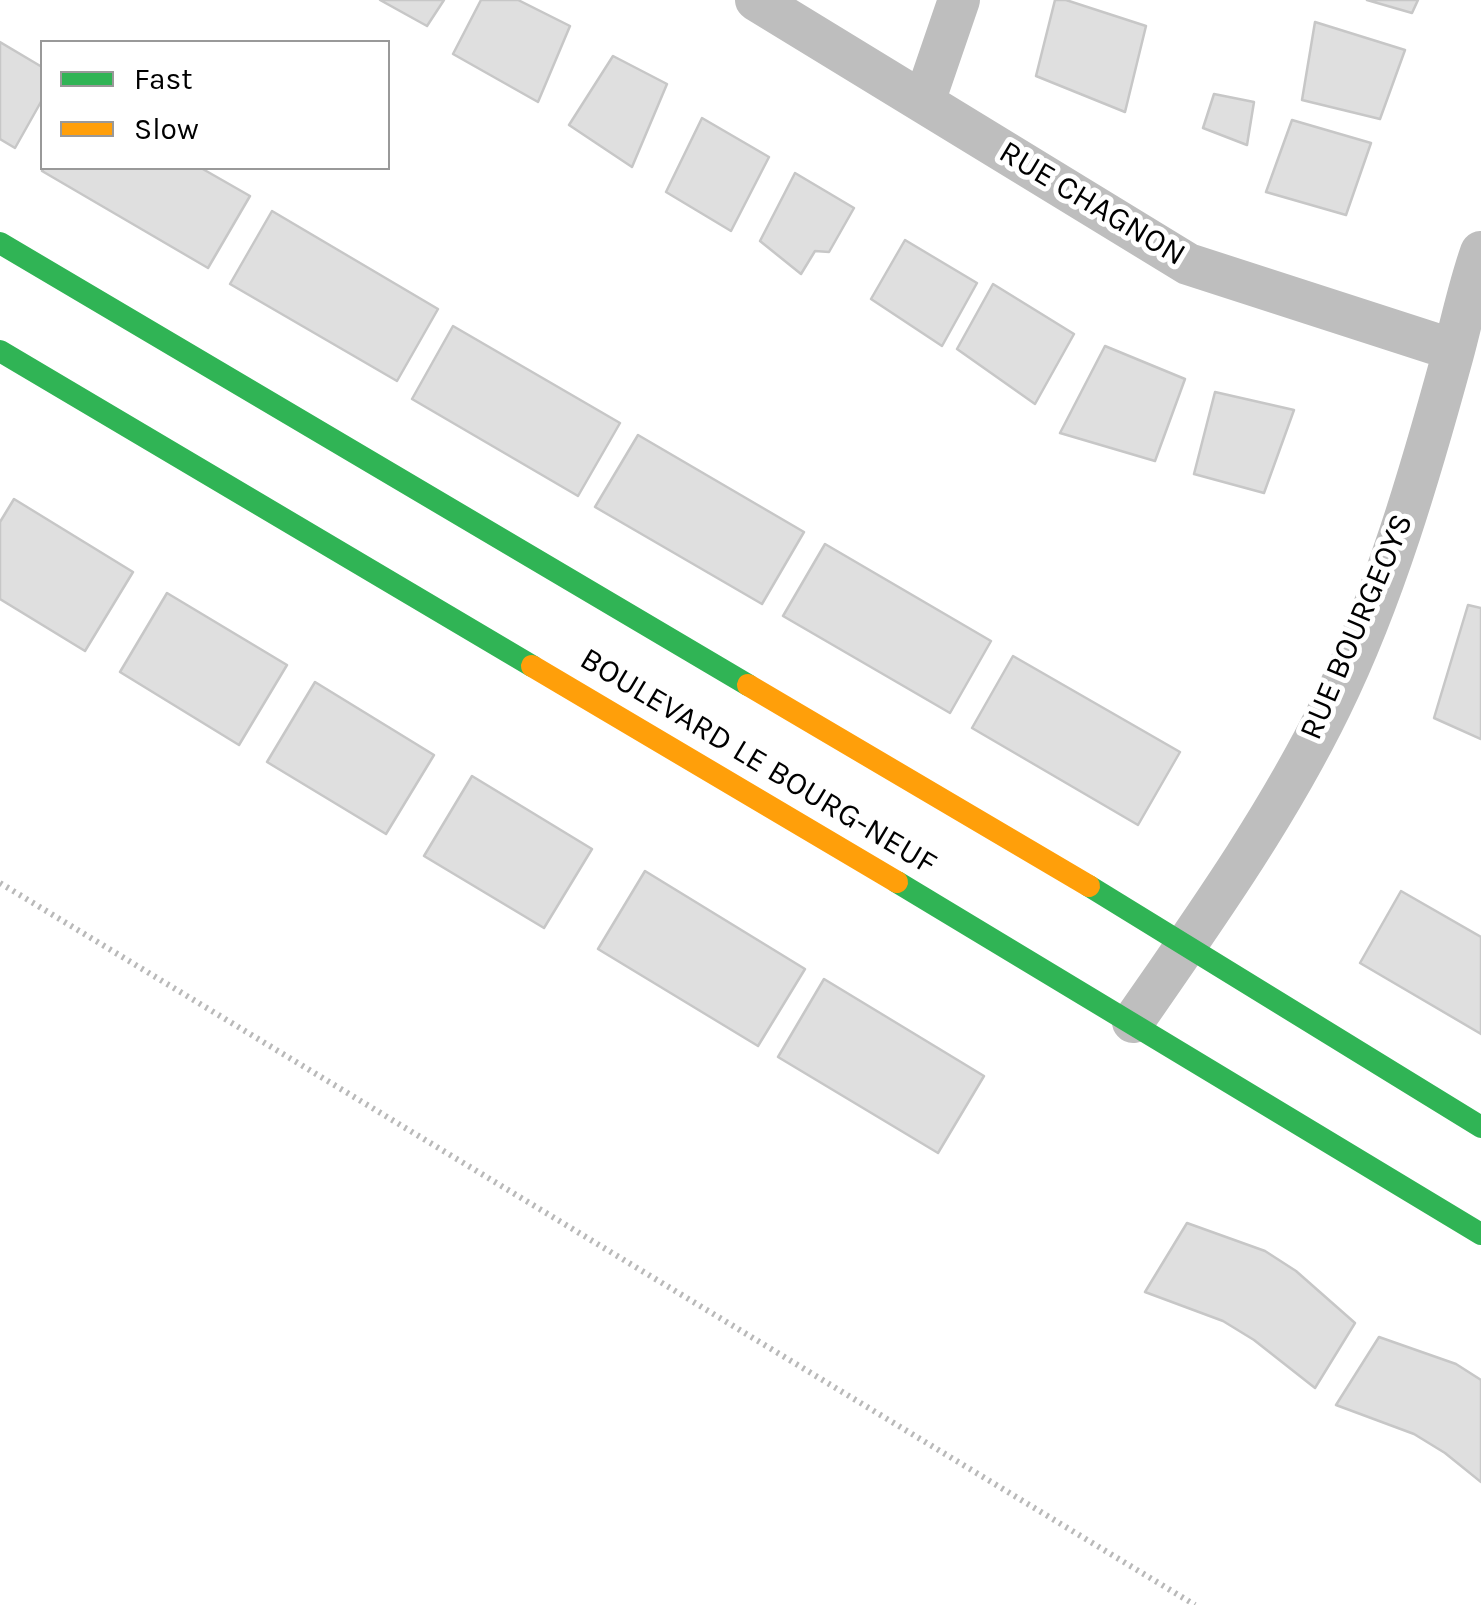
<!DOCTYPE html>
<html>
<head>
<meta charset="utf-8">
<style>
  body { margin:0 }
  #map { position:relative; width:1481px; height:1605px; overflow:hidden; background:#fff; font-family:Karla,sans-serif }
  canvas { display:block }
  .legend { position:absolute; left:40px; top:40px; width:350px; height:130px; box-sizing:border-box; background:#fff; border:2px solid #999; margin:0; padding:12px 18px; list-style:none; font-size:30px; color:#000 }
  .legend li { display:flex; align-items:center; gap:20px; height:50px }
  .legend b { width:50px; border:2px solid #999 }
</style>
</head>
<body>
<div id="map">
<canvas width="1481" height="1605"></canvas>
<ul class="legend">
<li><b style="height:12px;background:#30b455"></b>Fast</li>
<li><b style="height:12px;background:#ff9f0a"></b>Slow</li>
</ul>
</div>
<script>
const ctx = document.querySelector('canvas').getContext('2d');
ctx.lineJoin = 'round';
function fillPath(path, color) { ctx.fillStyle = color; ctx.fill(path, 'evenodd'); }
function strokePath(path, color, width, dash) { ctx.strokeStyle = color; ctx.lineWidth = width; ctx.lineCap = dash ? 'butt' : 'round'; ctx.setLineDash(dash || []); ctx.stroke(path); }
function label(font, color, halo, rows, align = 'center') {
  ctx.font = font + ' Karla,sans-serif'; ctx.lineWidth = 10; ctx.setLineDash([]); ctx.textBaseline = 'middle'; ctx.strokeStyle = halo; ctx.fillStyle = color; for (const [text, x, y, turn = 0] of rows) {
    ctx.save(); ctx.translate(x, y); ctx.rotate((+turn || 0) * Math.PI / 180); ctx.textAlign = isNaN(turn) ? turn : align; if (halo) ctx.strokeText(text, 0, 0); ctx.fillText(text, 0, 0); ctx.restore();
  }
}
const building = new Path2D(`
  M380,0H444L427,26Z
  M481,0H518L570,26L538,102L453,54Z
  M1055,0H1066L1146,26L1125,112L1036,76Z
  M1367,0H1418L1412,13Z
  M1315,22L1405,50L1380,119L1302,100Z
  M0,42L42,67V100L15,148L0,139Z
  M613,56L667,84L632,167L569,125Z
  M1214,94L1254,102L1247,145L1203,128Z
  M702,118L769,157L731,231L666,192Z
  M1292,120L1371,143L1346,215L1266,192Z
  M44,168H201L250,196L208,268L42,171Z
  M795,173L854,208L829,252L815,251L801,274L760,241Z
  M272,211L438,309L397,381L230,284Z
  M905,240L977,283L942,346L871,299Z
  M993,284L1074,334L1035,404L957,349Z
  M453,326L620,423L578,496L412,399Z
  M1105,346L1185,379L1155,461L1060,433Z
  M1215,392L1294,410L1264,493L1194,474Z
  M638,435L804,532L762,604L595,507Z
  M14,499L133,572L85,651L0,599V522Z
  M825,544L991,641L950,713L783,616Z
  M167,593L287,665L239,745L120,672Z
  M1468,605L1481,608V739L1434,718Z
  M1013,656L1180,752L1138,825L972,728Z
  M315,682L434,755L386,834L267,762Z
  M472,776L592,849L544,928L424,856Z
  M645,871L805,969L758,1046L598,949Z
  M1401,891L1481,937V1034L1360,963Z
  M824,979L984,1076L938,1153L778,1057Z
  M1187,1223L1265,1251L1296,1271L1355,1323L1315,1388L1254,1340L1223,1321L1145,1292Z
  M1379,1337L1456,1364L1481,1380V1482L1445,1453L1414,1434L1336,1405Z`);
fillPath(building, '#dfdfdf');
strokePath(building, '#c7c7c7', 2.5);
strokePath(new Path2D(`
  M0,883L1195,1605`), '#b9b9b9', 6, [2.5, 5]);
strokePath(new Path2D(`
  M756,0L1188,264L1454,350
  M924,102L959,0
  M1133,1022C1203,921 1277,817 1331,706C1384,598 1421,471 1453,354C1462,320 1469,286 1481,252`), '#bebebe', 42);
strokePath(new Path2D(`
  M0,243L748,685
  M0,351L532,666
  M897,882L1481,1234
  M1089,886L1481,1127`), '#30b455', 22);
strokePath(new Path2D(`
  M532,666L897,882
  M748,685L1089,886`), '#ff9f0a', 22);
label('32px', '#000', '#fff', [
  ["RUE CHAGNON",1092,204,31],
  ["RUE BOURGEOYS",1357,627,-67],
  ["BOULEVARD LE BOURG-NEUF",758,762,31]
]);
</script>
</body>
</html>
